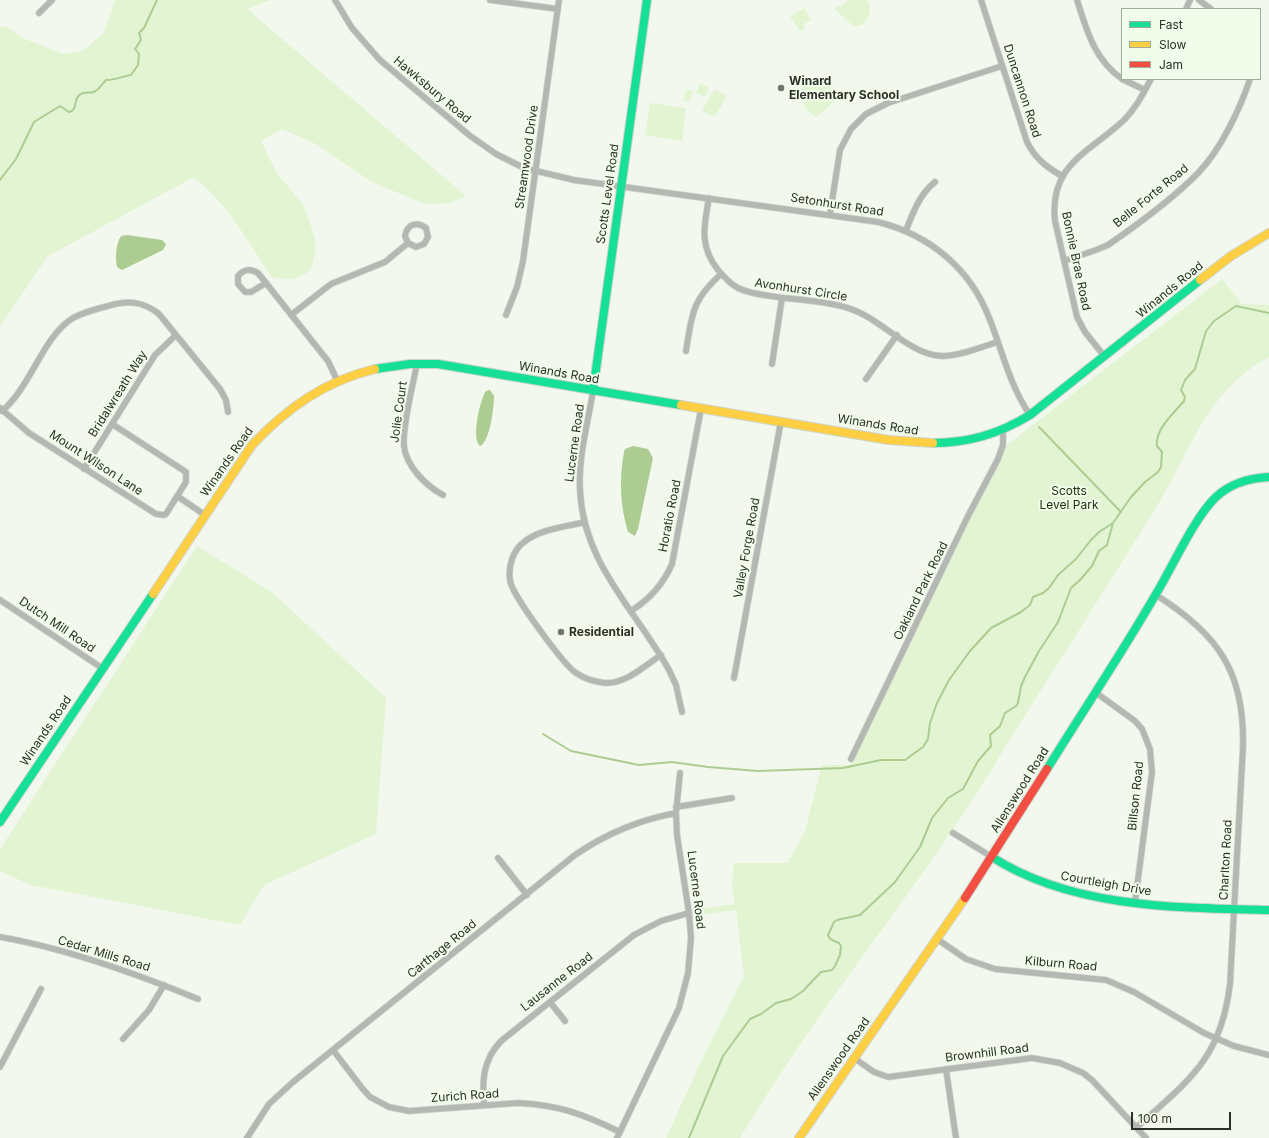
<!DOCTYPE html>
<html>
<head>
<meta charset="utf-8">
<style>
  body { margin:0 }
  #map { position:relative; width:1269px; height:1138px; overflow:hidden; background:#f2f8ee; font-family:Inter,sans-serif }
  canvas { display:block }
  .legend { position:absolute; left:1121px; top:8px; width:140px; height:72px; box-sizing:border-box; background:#f1fcea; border:1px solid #a2aa9c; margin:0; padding:5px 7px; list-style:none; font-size:12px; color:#2b2f28 }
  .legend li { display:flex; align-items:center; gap:8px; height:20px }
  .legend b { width:20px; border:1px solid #a2aa9c }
  .scale { position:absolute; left:1131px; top:1112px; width:100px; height:18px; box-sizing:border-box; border:2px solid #2b2f28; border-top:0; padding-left:5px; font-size:12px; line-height:14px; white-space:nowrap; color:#2b2f28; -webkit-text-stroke:3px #f1fcea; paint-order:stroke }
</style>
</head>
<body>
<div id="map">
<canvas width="1269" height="1138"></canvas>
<ul class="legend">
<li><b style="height:5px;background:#16e098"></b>Fast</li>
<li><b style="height:5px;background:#ffcf43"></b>Slow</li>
<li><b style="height:5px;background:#f24e42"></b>Jam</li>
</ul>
<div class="scale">100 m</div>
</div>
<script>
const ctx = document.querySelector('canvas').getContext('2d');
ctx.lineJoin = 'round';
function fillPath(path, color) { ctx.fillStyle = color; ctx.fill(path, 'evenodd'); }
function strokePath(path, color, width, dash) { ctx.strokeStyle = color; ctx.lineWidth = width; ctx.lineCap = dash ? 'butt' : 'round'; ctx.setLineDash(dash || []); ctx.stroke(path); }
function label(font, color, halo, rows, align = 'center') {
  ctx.font = font + ' Inter,sans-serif'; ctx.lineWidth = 4; ctx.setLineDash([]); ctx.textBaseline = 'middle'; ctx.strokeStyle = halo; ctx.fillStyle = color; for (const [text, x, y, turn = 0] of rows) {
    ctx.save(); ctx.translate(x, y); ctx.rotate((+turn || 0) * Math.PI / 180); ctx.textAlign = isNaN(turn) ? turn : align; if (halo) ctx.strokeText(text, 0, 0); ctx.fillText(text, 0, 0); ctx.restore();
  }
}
fillPath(new Path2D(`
  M115,0H271L247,9L466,196L450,203L425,204L372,182L316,144L282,129L261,141L276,172L304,206L315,238V253L311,270C296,280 289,281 272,277C248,242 228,204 194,177L48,256L0,326V27L5,26L25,39L63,54L82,51L104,33Z
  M848,0H867C874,11 868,28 853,26L835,9L836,7L841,6Z
  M804,8L811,20L805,23L804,30L800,31L790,17Z
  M820,77L840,98L839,100L835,101L816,117C796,106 795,82 820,77Z
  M700,83L709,87L705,97L696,93Z
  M686,89L693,91L689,102L683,100Z
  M714,89L727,96L716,115L712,116L702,111Z
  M650,103L686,108L682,141L645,135Z
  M1222,279L1242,304L1269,305V357C1204,393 1191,452 1154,511C1112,578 1070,645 1027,712C1006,745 986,780 964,813C891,922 807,1025 740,1138H666L705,1053L744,976L736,910L698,915L697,909L735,904L732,885L734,863H788L805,831L822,765H850L969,518L1008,444Z
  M197,546L272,592L386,698L376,834L264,885L240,925L31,885L0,871V849Z`), '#e2f4d2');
fillPath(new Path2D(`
  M127,235L162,240L166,244L163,250L122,270L117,267C115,258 116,243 121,236Z
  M490,390L494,396C494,407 490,442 480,446C471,439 480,399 486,391Z
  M633,446L648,449L653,458L638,529L635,536L628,532C620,506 619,479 624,452L625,449Z`), '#adcc92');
strokePath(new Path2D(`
  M0,180L16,159L34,122L60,106L69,112C79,110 72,98 81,94C84,92 90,93 94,92C99,90 102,84 106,80C111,81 124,76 131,75L138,65L139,54L135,49L141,40L139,33L144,28L157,0
  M1039,427L1121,512
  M543,734L571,751L639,765L672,762L708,767L758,771L843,768L881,760H905L923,747L928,739L930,723L937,703L949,680L970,651L991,628L1021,612L1030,605L1033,597L1043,593L1049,588L1058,575L1076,559L1091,540L1099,532L1113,523
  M689,1138L723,1056L750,1019L761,1014L776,1003L791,999L803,991L821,972L832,970L835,966L840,955L841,946L839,943L830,939L828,935L834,922L837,920L860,915L895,882L920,847L932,818L948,798L963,789L978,761L991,746L990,735L1000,726L1005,713L1016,706L1018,703L1021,686L1026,675L1039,651L1058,622L1071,588L1080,580L1092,566L1099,551L1107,545L1113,523L1131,497L1145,482L1158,472L1161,467L1162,452L1157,446C1155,429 1174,413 1184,401L1185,397L1181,390L1185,380L1195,369L1206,331L1214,321L1236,306L1269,313`), '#adcc92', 2);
const street = new Path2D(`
  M335,0L352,28L380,60L469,135L496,154L524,168L574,180L878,222C930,235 971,269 990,320C1003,353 1010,386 1030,415
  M490,0L558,9
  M981,0L1027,142C1035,158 1046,167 1062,176
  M1077,0C1087,31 1094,59 1122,79
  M1199,0L1211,9
  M1186,9L1190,0
  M39,13L52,0
  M1122,79L1145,90
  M709,198C704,226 699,246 718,270C724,277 730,284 738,288C750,294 764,295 777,297C800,300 825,301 848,308C881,318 909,355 942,356C961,356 980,347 998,342
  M830,214L840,150L851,129L866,114L888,103L1002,66
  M906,230C914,211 919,195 935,182
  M1064,261L1096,250L1108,245C1137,225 1175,197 1199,172C1221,149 1240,109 1250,79
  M266,283L251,292H245L238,284V276C244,269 250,268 258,273L328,361L337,380
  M291,315L331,284L385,262L408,243L416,247L424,244L428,237L426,228C417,221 407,224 405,236L408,243
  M506,315L517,287L523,261L559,0
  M686,351C692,314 692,300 721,274
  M1105,357L1085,332L1077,317L1055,221C1049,164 1089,153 1124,120C1136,108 1143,94 1151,79
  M417,364C413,384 402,427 404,446C406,466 426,486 443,495
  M772,364L782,298
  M866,379L897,335
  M593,391C588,423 578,457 580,490C583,563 635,609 669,670L676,685L682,712
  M0,408L29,433L156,514L164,515L166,514L186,482V472L112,424
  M2,411C31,387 43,336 73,318C84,312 96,309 108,306C127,300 143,301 159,314L220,389L226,400L228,412
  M84,469L155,355L176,335
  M177,496L205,515
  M585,522C565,527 540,529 524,542C513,550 508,566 510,580C511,594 564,665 576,673C585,679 595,682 605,683C626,684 644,666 661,655
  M0,600L102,668
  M631,611C650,599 663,585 672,564L701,409
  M734,678L781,421
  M1095,692L1135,721L1142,729L1150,749L1152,772L1135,902
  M851,759L967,518L998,459L1003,445V431
  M676,807L732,798
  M953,833L992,857
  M498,858L527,895
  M0,937C65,948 137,974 198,999
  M937,939L966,959L995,969L1106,980L1134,992L1204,1033L1234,1046L1269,1055
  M550,1002L565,1021
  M123,1039L149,1010L164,985
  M333,1050L362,1088L370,1097L389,1107L409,1111L518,1103C559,1105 583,1114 620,1132
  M854,1058L874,1072L888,1077L1032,1058L1060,1063L1083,1073L1092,1080L1146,1138
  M0,1067L41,989
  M946,1069L956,1138
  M484,1105C482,1080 483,1060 501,1041L634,935L661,921L689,913
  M1137,1127C1189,1080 1221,1059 1230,984L1243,747C1245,672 1218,634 1156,595
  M247,1138L269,1104L293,1082L575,855C607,833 638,820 676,813
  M617,1138L679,1008L688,973L691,938L689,913L677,835L676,813L680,773`);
const fast = new Path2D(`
  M375,369L410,364H438L681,405
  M593,391L647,0
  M933,443C969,443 999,434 1030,415L1200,280
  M1047,769C1083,711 1122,653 1156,594C1173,566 1194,518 1216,497C1231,483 1249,478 1269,477
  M0,822L153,594
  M992,857C1071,908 1178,908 1269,910`);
const slow = new Path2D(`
  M1200,280L1231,256L1269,233
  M681,405L889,440L933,443
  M153,594L252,445C287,408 325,381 375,369
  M799,1138L965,898`);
const jam = new Path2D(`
  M965,898L1047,769`);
strokePath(street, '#ced3cb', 7);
strokePath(fast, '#ced3cb', 10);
strokePath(slow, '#ced3cb', 10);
strokePath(jam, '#ced3cb', 10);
strokePath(street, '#b4b7b2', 5.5);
strokePath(fast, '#16e098', 8);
strokePath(slow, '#ffcf43', 8);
strokePath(jam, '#f24e42', 8);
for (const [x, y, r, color] of [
  [781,88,4,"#71756d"],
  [561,632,4,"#71756d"]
]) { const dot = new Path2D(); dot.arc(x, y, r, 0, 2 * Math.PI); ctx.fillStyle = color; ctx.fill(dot); strokePath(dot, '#f1fcea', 1.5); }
label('bold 12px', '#2b2f28', '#f1fcea', [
  ["Winard",789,81],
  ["Elementary School",789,95],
  ["Residential",569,632]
], 'left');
label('12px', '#2b2f28', '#f1fcea', [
  ["Hawksbury Road",432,90,40],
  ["Duncannon Road",1022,91,72],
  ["Streamwood Drive",527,157,-82],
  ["Scotts Level Road",608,194,-82],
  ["Belle Forte Road",1151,196,-39],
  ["Setonhurst Road",837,205,9],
  ["Bonnie Brae Road",1076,261,78],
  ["Avonhurst Circle",801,290,9],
  ["Winands Road",1170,290,-39],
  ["Winands Road",559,373,10],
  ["Bridalwreath Way",118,394,-58],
  ["Jolie Court",399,412,-82],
  ["Winands Road",878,425,9],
  ["Lucerne Road",575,443,-82],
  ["Winands Road",227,462,-55],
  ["Mount Wilson Lane",96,463,33],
  ["Horatio Road",670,516,-79],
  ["Valley Forge Road",747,548,-80],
  ["Oakland Park Road",921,591,-64],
  ["Dutch Mill Road",57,625,34],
  ["Winands Road",46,731,-56],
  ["Allenswood Road",1020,790,-58],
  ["Billson Road",1136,796,-84],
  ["Charlton Road",1226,860,-87],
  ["Courtleigh Drive",1106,884,10],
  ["Lucerne Road",696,890,83],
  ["Carthage Road",442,949,-39],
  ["Cedar Mills Road",104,954,17],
  ["Kilburn Road",1061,964,5],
  ["Lausanne Road",557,982,-38],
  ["Brownhill Road",987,1053,-7],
  ["Allenswood Road",839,1059,-55],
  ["Zurich Road",465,1096,-4]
]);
label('12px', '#203110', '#f1fcea', [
  ["Scotts",1069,491],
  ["Level Park",1069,505]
]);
</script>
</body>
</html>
